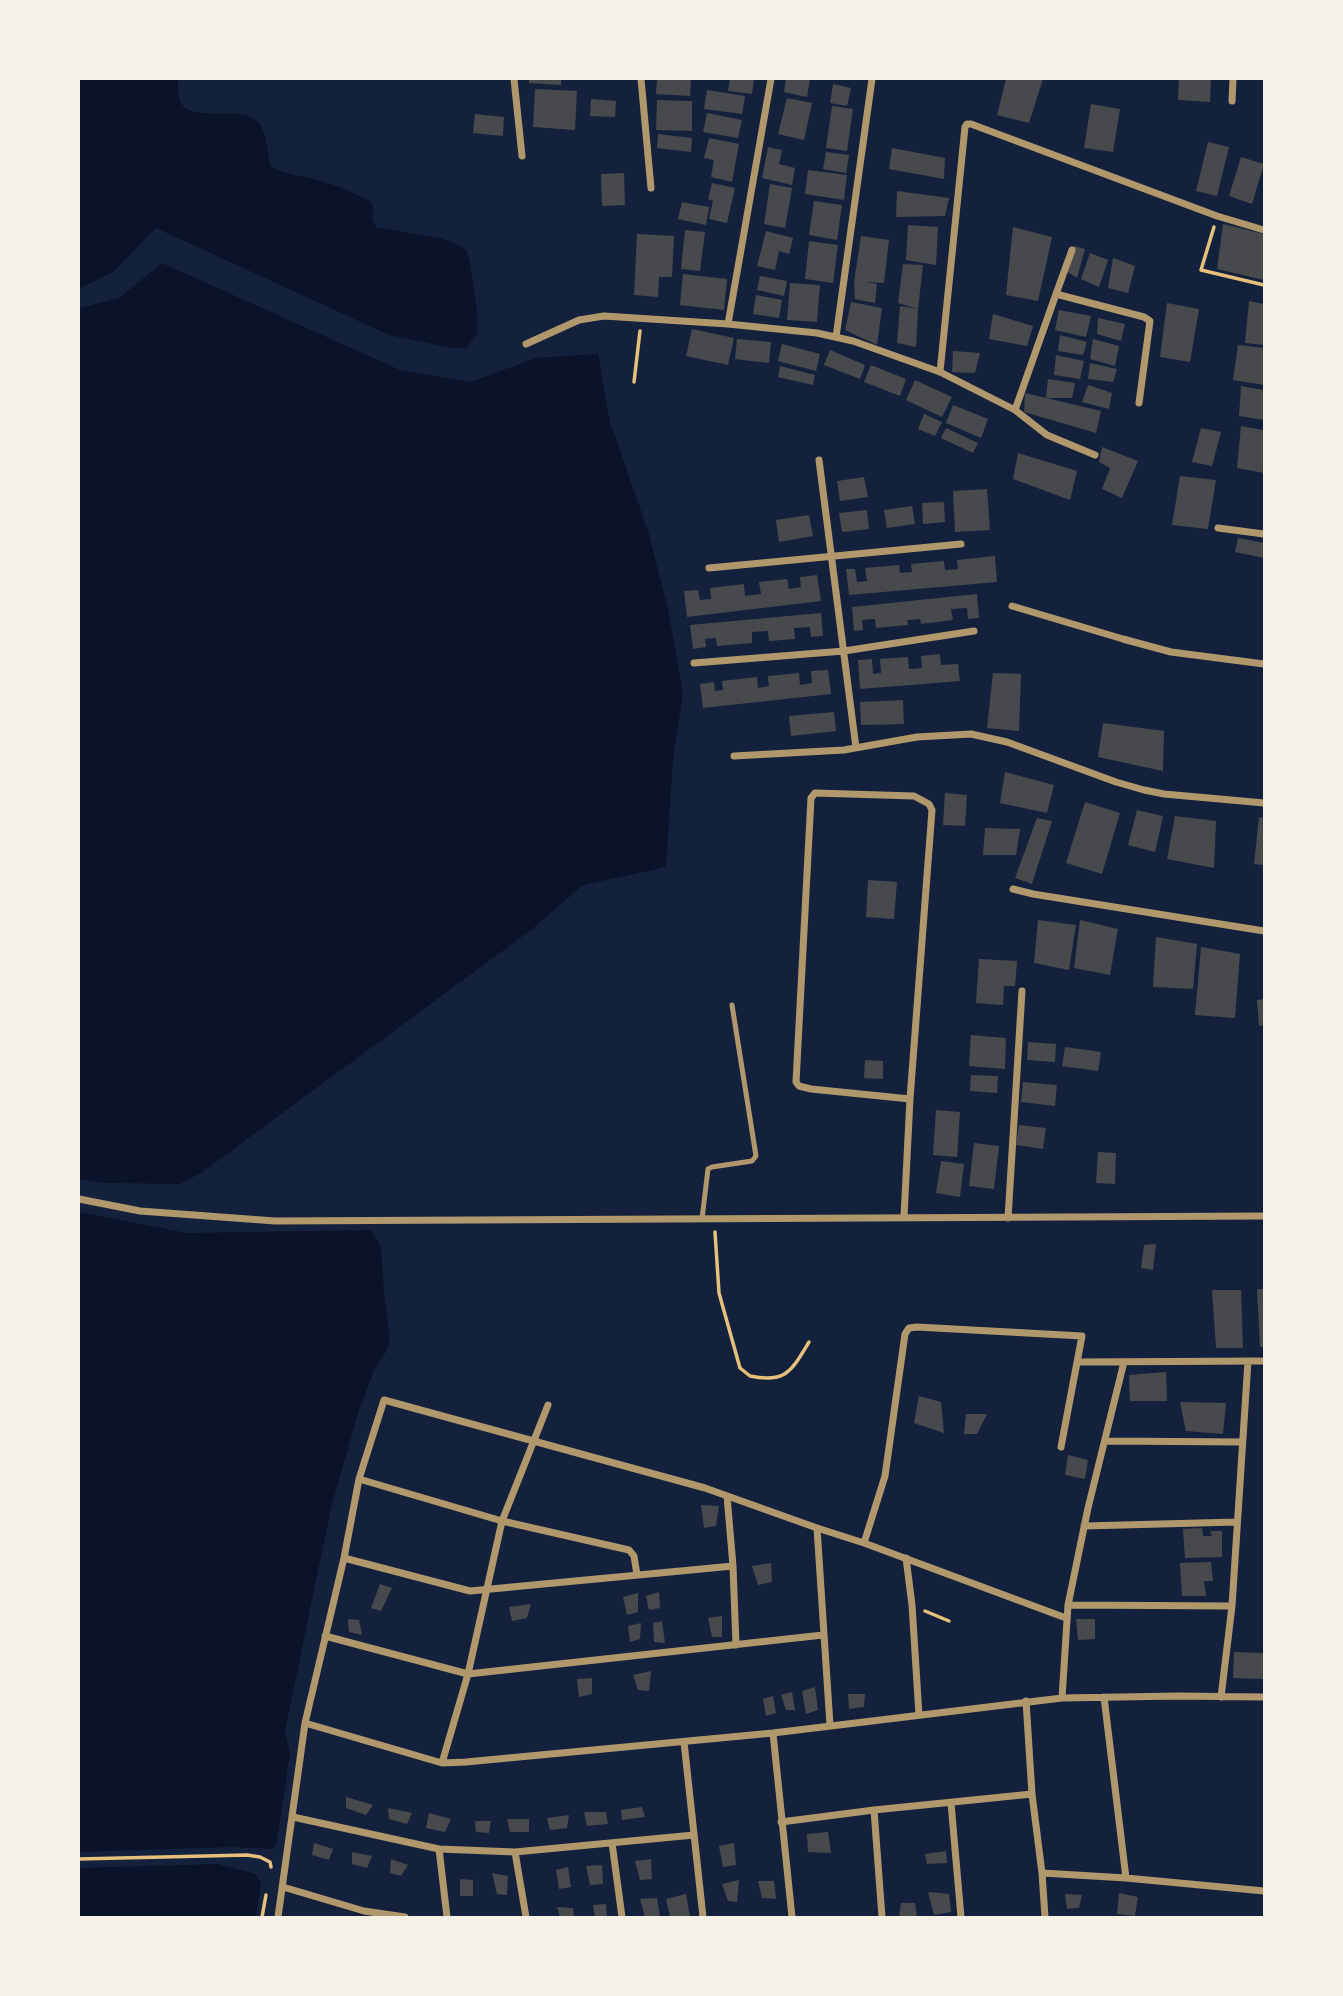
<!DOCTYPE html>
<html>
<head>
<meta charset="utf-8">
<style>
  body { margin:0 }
  #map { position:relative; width:1343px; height:1996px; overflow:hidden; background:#14213d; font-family:Jost,sans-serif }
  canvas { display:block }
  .frame { position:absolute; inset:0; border:80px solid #f6f1e7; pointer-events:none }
</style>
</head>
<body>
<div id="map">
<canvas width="1343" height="1996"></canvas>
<div class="frame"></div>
</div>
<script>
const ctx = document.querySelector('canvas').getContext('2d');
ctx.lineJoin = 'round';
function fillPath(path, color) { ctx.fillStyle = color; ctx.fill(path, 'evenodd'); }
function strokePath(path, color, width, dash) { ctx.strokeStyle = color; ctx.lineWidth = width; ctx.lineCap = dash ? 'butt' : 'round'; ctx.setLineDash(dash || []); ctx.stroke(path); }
fillPath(new Path2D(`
  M79,79H178C178,85 178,94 180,101C190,126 245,101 260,125C268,137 267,154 271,167C286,174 298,175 314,179C333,184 354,192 371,202L373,209L372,220L376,227L439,238L457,244L467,251L470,262L477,312V335L466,348H453L389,335L156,228L113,272L79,289Z
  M162,263L400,370L470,382L536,358L598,354L610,422L648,531L668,609L683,693L673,759L666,867L583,885L531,930L201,1173L180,1184L108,1183L79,1179V308L119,298Z
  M79,1212L187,1233L371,1230L381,1247L384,1292L390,1339L386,1352L376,1366L359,1410L331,1508L285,1731L290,1753L277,1841L276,1846L271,1849L233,1847L79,1852Z
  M218,1864L256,1874L261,1884L256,1917H79V1868Z`), '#0b132b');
fillPath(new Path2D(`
  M529,79H561V85L529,83Z
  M657,79H691L690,96L656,94Z
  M730,79H754L752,94L728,91Z
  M786,79H810L807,97L784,92Z
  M1006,79H1043L1029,123L997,115Z
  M1179,79H1211L1210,102L1178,100Z
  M833,84L851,88L847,106L830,103Z
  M535,89L577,91L575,130L533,127Z
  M707,90L745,96L742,114L704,109Z
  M787,98L812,103L804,140L778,134Z
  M591,99L616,101L615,117L590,116Z
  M657,100L692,101V131L656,130Z
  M1091,104L1120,109L1113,152L1084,148Z
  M832,106L853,109L847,151L826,148Z
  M707,113L742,120L738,138L703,132Z
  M475,114L504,117L503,136L473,133Z
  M658,134L692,138L691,152L657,148Z
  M709,138L739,144L732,182L711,177L714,160L704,158Z
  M1208,142L1229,147L1217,196L1196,191Z
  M768,147L782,150L779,164L795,168L792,185L762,178Z
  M892,148L945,158L944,179L889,169Z
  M826,152L849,155L846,173L823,169Z
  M1241,157L1264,164L1252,204L1229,196Z
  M808,170L847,175L844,200L805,194Z
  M624,173L625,205L602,206L601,174Z
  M712,183L735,188L727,223L709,219L713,201L708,199Z
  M770,184L792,188L785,228L764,224Z
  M897,191L949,198L945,216L896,217Z
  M814,201L842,205L837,240L809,235Z
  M682,202L709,207L706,225L678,219Z
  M1223,224L1264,234V280L1217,269Z
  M908,225L938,227L936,265L906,260Z
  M1013,227L1052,237L1038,301L1006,295Z
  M685,230L705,232L700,271L681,269Z
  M766,231L793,238L789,254L779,251L775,270L757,266Z
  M637,234L674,236L672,277H659L658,297L634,295Z
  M861,236L889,240L884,283L865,282L877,284L875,303L855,299L854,282Z
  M809,241L838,245L833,283L805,279Z
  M1074,246L1085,249L1077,278L1068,272Z
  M1090,253L1108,260L1099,287L1081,279Z
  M1113,258L1135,266L1128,293L1108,288Z
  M903,264L923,265L918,309L898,303Z
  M683,274L727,279L724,310L680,305Z
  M760,276L787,281L784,296L757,290Z
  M790,283L820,285L817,322L787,320Z
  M756,295L782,300L779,318L753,314Z
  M1249,301L1264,304V345L1245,343Z
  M851,302L882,308L877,345L845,330Z
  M1167,303L1199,309L1190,362L1160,357Z
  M900,306L918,309L916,347L897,343Z
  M1059,310L1091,316L1086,337L1055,330Z
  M993,314L1033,326L1027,346L989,339Z
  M1098,318L1125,324L1121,341L1097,334Z
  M692,329L734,338L728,365L686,356Z
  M1060,335L1087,342L1083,355L1058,351Z
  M737,339L771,342L769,363L735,359Z
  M1093,339L1119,346L1115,366L1090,359Z
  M782,344L820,354L816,371L778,361Z
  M1238,345L1264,348V385L1233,380Z
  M830,350L865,365L860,379L824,365Z
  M953,351L980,353L975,373L952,372Z
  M1056,355L1084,361L1080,379L1054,375Z
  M1090,363L1117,369L1113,382L1088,379Z
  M871,365L906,379L900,396L864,382Z
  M780,366L815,375L813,385L778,377Z
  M1048,379L1075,383L1072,398H1046Z
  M915,380L952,397L942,417L906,400Z
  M1088,385L1112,393L1109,409L1082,402Z
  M1241,386L1264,390V420L1239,416Z
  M1025,393L1101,411L1096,433L1024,412Z
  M953,405L988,419L981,438L946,423Z
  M924,414L942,422L935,436L918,429Z
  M1241,426L1263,430L1264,473L1237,468Z
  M946,428L978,443L973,453L941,438Z
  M1201,428L1221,432L1212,466L1192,462Z
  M1102,447L1138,461L1122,498L1102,489L1110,468L1099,462Z
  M1018,453L1077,471L1070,500L1013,479Z
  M1180,476L1216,480L1208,529L1172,525Z
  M864,477L868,497L840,501L837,481Z
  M987,489L990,530L955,532L953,491Z
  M944,502L945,522L923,524L922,503Z
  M912,506L915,524L887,528L884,510Z
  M867,510L869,529L842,532L839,513Z
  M809,515L813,536L779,542L776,520Z
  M1238,538L1264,543V558L1235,552Z
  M995,556L997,582L849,595L846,569H855L857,582L867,581L865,568L899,565L900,573L912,572L911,564L944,561L945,570L958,569L957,560Z
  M817,575L821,601L687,617L684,591L698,590L700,600L711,599L710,588L744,584L745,596L761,594L759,582L787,579L789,589L801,587L800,577Z
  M977,594L979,618L968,619L967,608L951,609L953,620L921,624L920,619L907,620L908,625L876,628L875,619L862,620L863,630L854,631L852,607Z
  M821,613L823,636L811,637L810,627L794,628L795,639L769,641L768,631L752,632V643L717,646L716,638L705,639L706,647L693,649L690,625Z
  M940,654L941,665L958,664L960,681L860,689L858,660L872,659L873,674L881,673L880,659L908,657L909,669L922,668L921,656Z
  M828,670L831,694L703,708L700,684L714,682L715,691L723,690L722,681L757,677L758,688L769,686L768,676L799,673L800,685L812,683L811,671Z
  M993,673L1021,674L1019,731L987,728Z
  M903,700L904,724L861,725L860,702Z
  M834,712L836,731L791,736L789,716Z
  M1103,723L1164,731L1163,771L1098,757Z
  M1005,772L1054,785L1047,813L1000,803Z
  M945,793L967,795L965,826L943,825Z
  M1085,802L1120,813L1102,874L1066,863Z
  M1137,810L1163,816L1155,852L1128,845Z
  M1175,816L1216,821L1214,868L1167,859Z
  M1259,817L1264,818V865L1254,864Z
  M1037,818L1052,821L1032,884L1015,878Z
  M985,828L1020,829L1016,855H983Z
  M868,880L897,882L894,919L866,917Z
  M1038,920L1076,925L1069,970L1034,963Z
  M1080,920L1118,929L1110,975L1074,968Z
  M1156,937L1197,944L1193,989L1153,987Z
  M1201,947L1240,954L1235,1018L1195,1015Z
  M979,959L1017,961L1015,986H1004L1003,1005L976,1003Z
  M1264,999V1025L1259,1026L1257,1000Z
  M971,1035L1006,1038L1005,1069L969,1066Z
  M1028,1042L1056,1044L1055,1062L1027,1060Z
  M1065,1047L1101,1052L1098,1071L1062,1066Z
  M865,1060L883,1061V1079L864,1078Z
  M971,1075L998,1076L997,1093L970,1091Z
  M1023,1082L1057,1085L1055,1106L1021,1102Z
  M936,1110L960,1112L957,1157L933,1155Z
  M1019,1125L1046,1128L1043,1149L1016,1145Z
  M974,1143L999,1146L994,1189L969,1186Z
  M1098,1152L1116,1153L1115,1184L1096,1183Z
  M941,1161L964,1164L960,1197L936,1193Z
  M1156,1244L1153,1270L1141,1268L1144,1245Z
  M1257,1289H1264V1347H1260Z
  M1212,1290H1241L1243,1348H1216Z
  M1166,1372L1167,1401H1130L1129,1375Z
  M919,1396L941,1402L944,1433L914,1423Z
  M1180,1402L1226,1403L1223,1434L1186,1431Z
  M966,1414H987L977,1434H964Z
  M1068,1455L1088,1460L1085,1479L1065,1475Z
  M701,1505L719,1506L716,1526L704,1528Z
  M1202,1528L1203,1536H1212L1210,1531H1222V1557L1185,1558L1183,1529Z
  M1211,1562L1213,1581H1204L1206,1596H1182L1180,1563Z
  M771,1563L772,1582L758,1585L752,1566Z
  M380,1584L392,1588L381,1611L371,1608Z
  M659,1592L660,1608L649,1610L646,1596Z
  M638,1593V1612L627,1615L623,1597Z
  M531,1604L527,1618L512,1621L509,1607Z
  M722,1616V1637H712L708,1618Z
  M348,1619L359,1620L362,1635L349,1632Z
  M1076,1619H1095V1639L1078,1640Z
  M662,1621L665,1643L654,1642L653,1623Z
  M641,1623L640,1639L630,1642L628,1626Z
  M1234,1652L1264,1653V1679L1233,1678Z
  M651,1671L649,1691L638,1690L633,1675Z
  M592,1678V1694L579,1697L577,1679Z
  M815,1687L818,1710L806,1714L802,1691Z
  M792,1692L795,1710H786L781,1695Z
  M848,1694H865L864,1707L849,1709Z
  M773,1696L776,1713L766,1716L763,1699Z
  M346,1797L373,1805L366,1815L346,1808Z
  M642,1807L645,1817L622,1820L621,1810Z
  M388,1808L412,1813L407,1824L389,1819Z
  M584,1812H606L608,1824L587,1826Z
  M429,1813L451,1819L445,1832L426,1828Z
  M569,1815L567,1828L550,1830L547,1818Z
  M507,1819H529V1832H510Z
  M475,1821H491L489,1833L476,1832Z
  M828,1832L831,1853L808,1852L807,1834Z
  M314,1843L333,1849L329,1860L312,1855Z
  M734,1843L736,1865L723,1867L719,1846Z
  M946,1851L947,1863L927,1864L925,1854Z
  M352,1852L372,1856L367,1868L352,1864Z
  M391,1859L408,1865L401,1876L390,1873Z
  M651,1859L652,1879L640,1880L635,1861Z
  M602,1865L603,1884L590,1885L586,1866Z
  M568,1867L571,1887L559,1889L556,1870Z
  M492,1873L508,1876L507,1895L497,1894Z
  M460,1879L473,1880V1896H460Z
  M739,1880L737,1902L728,1901L722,1884Z
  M758,1881H774L776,1899L762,1898Z
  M928,1892L949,1894L951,1912L934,1915Z
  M1119,1893L1138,1897L1135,1916L1117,1914Z
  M686,1894L690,1917H670L666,1899Z
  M1065,1894L1082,1895L1079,1908L1067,1909Z
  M657,1898L660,1917H645L640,1899Z
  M901,1903H915L917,1917H899Z
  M606,1904L607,1917H595L593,1905Z
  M557,1907L573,1908L574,1917H560Z`), '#48494c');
strokePath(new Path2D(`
  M1214,227L1201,270L1264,285
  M634,382L640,331
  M715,1232L719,1293L740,1368L750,1376C786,1384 792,1370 809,1342
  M925,1611L949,1621
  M79,1859L247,1855L260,1857L270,1862L271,1867
  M262,1917L266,1895`), '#e5c07b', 3.5);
strokePath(new Path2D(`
  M702,1219L708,1169L712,1167L752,1161L756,1156L732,1005`), '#b1986c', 5);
strokePath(new Path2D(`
  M514,79L522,156
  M641,79L651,188
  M1232,101L1233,79
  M1056,294L1072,250
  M728,324L771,79
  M836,337L872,79
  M526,344L579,320L604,316L728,324L817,333L853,341L940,372L1015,410L1056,294L1144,317L1150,321L1139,403
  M940,372L965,127L967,124H971L1217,216L1264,230
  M1015,410L1047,435L1095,455
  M819,460L856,748
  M1218,528L1264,534
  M709,568L961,544
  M1012,606L1123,639L1171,652L1264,664
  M694,663L844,651L974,631
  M734,756L844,750L917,737L971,734L1007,742L1116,782L1144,790L1164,794L1264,803
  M815,793L914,796L929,804L932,810L910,1099L811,1089L799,1086L796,1082L811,798Z
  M1013,889L1033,894L1264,931
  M79,1199L140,1211L275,1221L1264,1216
  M904,1216L910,1099
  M1008,1218L1022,991
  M1077,1362L1264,1361
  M1106,1441L1241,1442
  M359,1479L502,1521L629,1550L634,1556L637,1575
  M727,1496L733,1566L736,1645
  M1084,1526L1237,1522
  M817,1528L830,1725
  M864,1543L885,1476L905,1334L909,1328L917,1327L1082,1336L1061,1447
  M344,1558L470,1591L733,1566
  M906,1558L912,1605L919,1715
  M1068,1605L1232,1606
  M325,1636L468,1674L823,1635
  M1104,1697L1126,1878
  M1221,1697L1232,1606L1248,1361
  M1062,1698L1068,1605L1088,1508L1124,1362
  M1026,1701L1032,1794L1042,1873L1126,1878L1264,1891
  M305,1723L442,1763L466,1762L773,1733L1062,1698L1178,1696L1264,1697
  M773,1733L792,1917
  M684,1742L703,1917
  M442,1763L468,1674L502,1521L548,1405
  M951,1803L961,1917
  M874,1810L1032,1794
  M293,1817L439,1849L515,1852L694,1835
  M781,1822L874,1810L882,1917
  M612,1843L622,1917
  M439,1849L447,1917
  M515,1852L526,1917
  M1042,1873L1045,1917
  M283,1887L364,1911L405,1917
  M278,1917L305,1723L344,1558L359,1479L384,1400L705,1488L817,1528L864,1543L1066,1618`), '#b1986c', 7);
</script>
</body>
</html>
